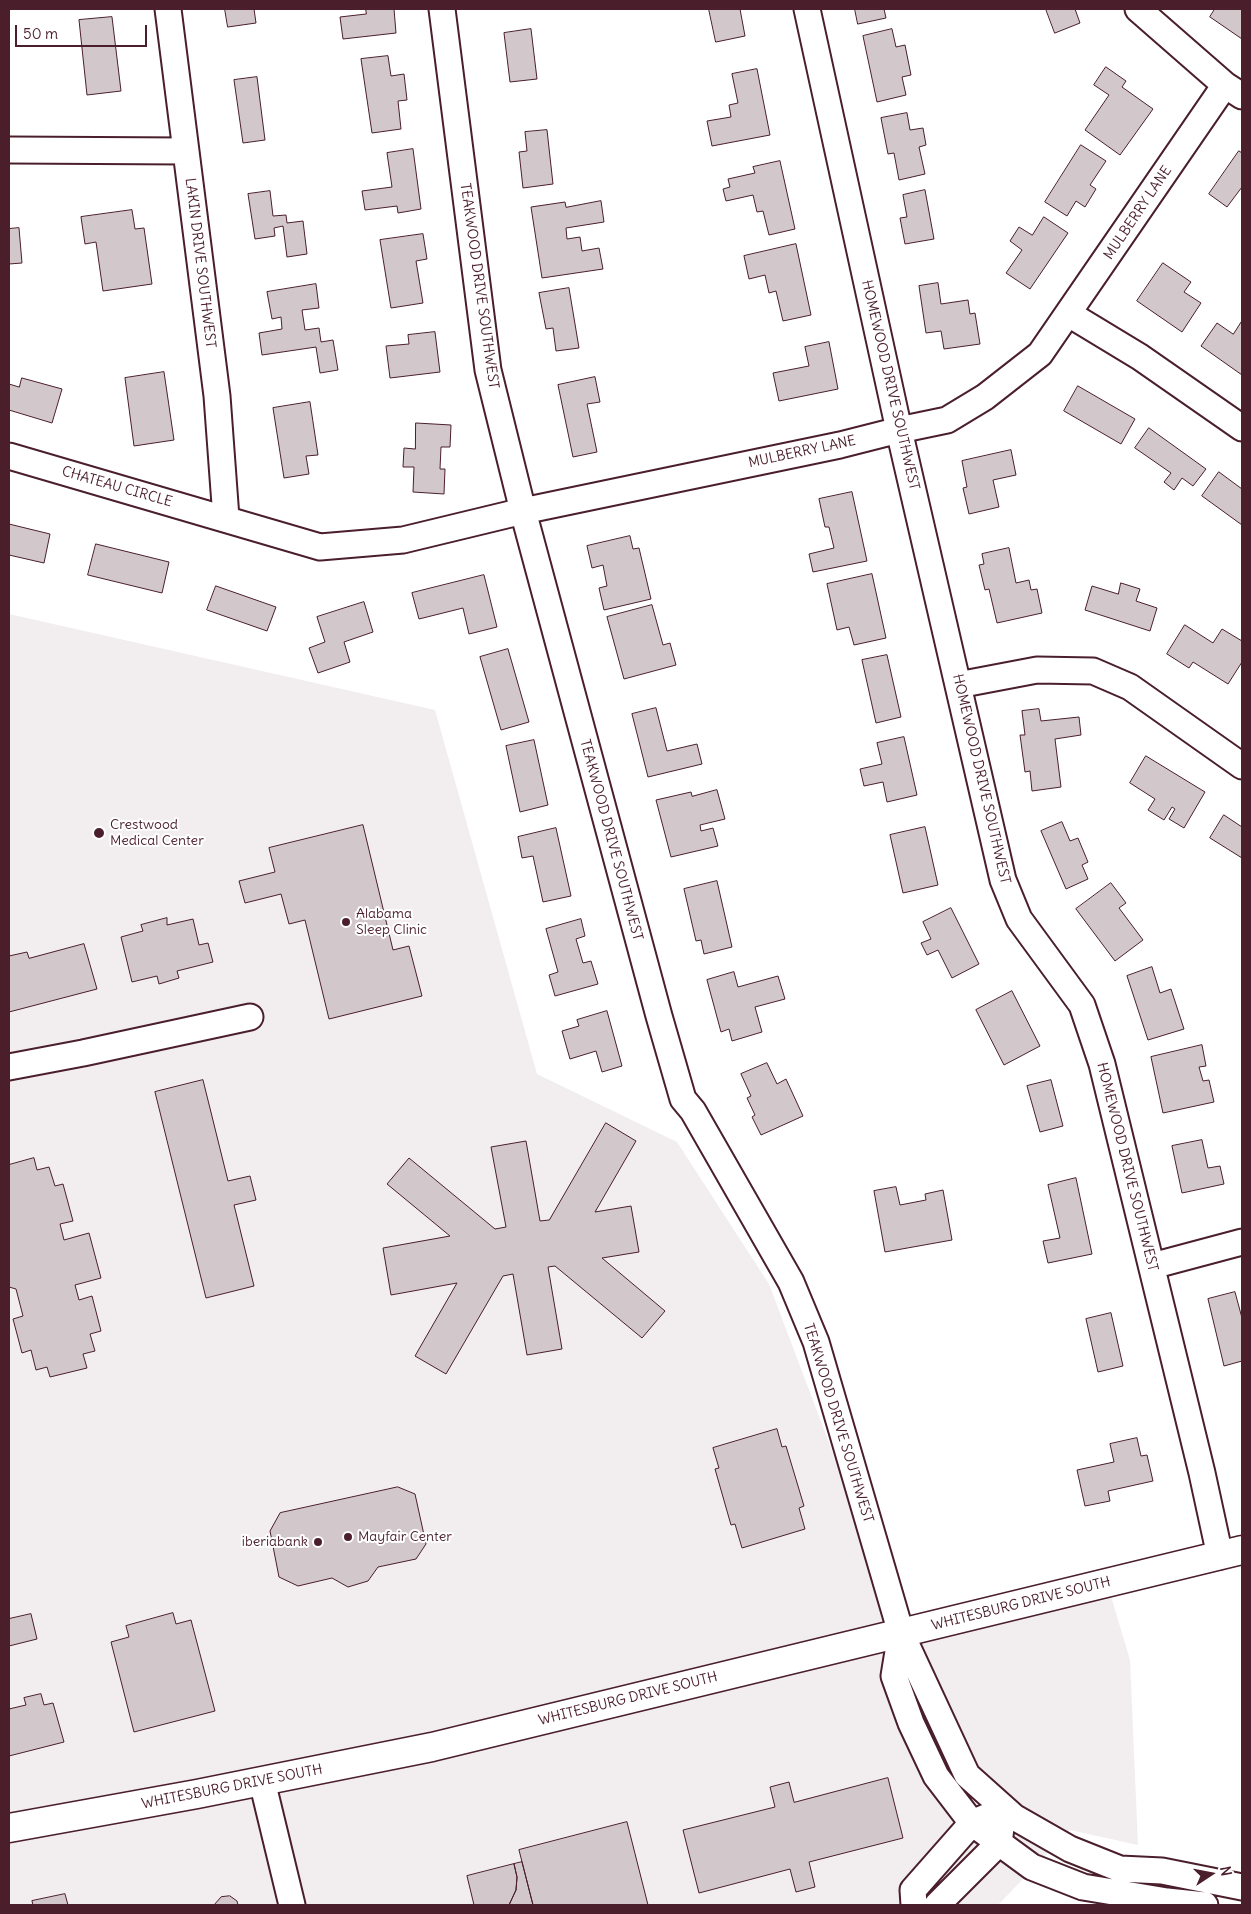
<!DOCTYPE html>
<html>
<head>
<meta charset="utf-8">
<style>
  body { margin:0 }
  #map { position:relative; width:1251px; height:1914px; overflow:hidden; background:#fff; font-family:Delius,sans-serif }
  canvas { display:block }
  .frame { position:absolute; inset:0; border:10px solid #4a1f2b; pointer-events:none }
  .north { position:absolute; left:1186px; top:1849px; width:50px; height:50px; -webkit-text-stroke:4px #fff; paint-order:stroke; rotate:79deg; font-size:14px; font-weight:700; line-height:20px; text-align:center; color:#4a1f2b }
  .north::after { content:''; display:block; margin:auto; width:18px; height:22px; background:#4a1f2b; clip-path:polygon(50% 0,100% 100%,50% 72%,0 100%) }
  .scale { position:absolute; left:15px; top:25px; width:132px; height:22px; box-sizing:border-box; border:2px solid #4a1f2b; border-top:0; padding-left:6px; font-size:15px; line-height:18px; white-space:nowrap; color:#4a1f2b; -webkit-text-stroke:4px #fff; paint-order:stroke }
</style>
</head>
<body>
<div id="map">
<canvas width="1251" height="1914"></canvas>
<div class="frame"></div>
<div class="north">N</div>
<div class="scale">50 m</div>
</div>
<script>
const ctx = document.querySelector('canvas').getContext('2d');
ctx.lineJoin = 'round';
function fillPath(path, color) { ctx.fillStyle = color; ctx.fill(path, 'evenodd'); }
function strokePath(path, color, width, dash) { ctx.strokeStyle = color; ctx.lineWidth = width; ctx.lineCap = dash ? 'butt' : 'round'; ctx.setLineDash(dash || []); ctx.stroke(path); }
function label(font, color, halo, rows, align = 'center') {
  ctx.font = font + ' Delius,sans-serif'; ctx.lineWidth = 4; ctx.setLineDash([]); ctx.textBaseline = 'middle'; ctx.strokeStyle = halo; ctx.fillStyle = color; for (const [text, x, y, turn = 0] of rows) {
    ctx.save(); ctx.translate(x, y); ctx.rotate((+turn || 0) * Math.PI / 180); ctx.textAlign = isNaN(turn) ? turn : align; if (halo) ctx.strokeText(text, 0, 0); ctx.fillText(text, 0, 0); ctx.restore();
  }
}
fillPath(new Path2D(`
  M9,614L435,710L537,1074L677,1142L769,1284L901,1633L1107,1583L1130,1660L1138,1845L1070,1830L998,1905H9Z`), '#f2eeef');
const building = new Path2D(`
  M225,9H254L256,23L228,27Z
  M366,9H394L396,33L343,39L340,17L366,14Z
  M709,9H743H740L745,36L716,42Z
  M855,9H884L886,18L858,24Z
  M1046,9H1075L1080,23L1055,33Z
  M1215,9H1242V39L1210,17Z
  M112,17L121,91L87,95L79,20Z
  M531,29L537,79L510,82L504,33Z
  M892,29L896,47L905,45L911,75L902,77L906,95L877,102L863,36Z
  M388,56L391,76L404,74L407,100L398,101L401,129L372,133L361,59Z
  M1106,67L1126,81L1122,87L1153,109L1120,155L1085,130L1109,95L1094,85Z
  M757,69L770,135L712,146L707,121L731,117L729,105L738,103L732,74Z
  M257,77L265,140L243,143L234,80Z
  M907,113L910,130L923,128L926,145L919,147L925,174L899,180L894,153L888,154L881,118Z
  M547,130L553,184L523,188L519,152L527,151L525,132Z
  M1081,145L1106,161L1090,185L1096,189L1085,207L1076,201L1067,216L1045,202Z
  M413,149L421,209L398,213L397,206L365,210L362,191L392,187L387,153Z
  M1239,151L1242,153V187L1227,207L1209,194Z
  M780,161L795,229L769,235L763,211L757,212L753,195L726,201L723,189L730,187L728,179L755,173L753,167Z
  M925,190L934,239L905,244L900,218L907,217L903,195Z
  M270,191L273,216L286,215L287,223L303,221L307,254L287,257L283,226L274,228L275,236L255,239L248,194Z
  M601,201L604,222L566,228L567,239L580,237L582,251L599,248L603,269L542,278L531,207L565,202L566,207Z
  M132,210L135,229L144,228L152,284L103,291L96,242L85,244L81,217Z
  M1044,217L1068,233L1030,289L1006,273L1022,250L1010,241L1019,227L1032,235Z
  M19,228L22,263L9,264V229Z
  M423,234L427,259L416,261L423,303L391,308L380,240Z
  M796,244L811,315L783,321L776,291L769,293L765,275L749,279L744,256Z
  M1163,263L1191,282L1184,292L1201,303L1182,332L1137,301Z
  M938,283L941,304L968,300L970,314L975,313L980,344L944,349L941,331L926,333L919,286Z
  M316,284L319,308L302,310L305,330L319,328L321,342L333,340L338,370L320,373L316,347L262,355L259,333L282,329L281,317L272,319L267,292Z
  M569,288L579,348L556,351L553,328L546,329L539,293Z
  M1242,321V375L1201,346L1217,323L1233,334Z
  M435,332L440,372L390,378L386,346L409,344L408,335Z
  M829,342L838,389L779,401L773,373L809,366L805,347Z
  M164,372L174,440L134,446L125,378Z
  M595,377L600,402L587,404L597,452L573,457L558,385Z
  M22,378L62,389L52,423L9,410V384L19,387Z
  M1078,386L1135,419L1121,444L1064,411Z
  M310,402L318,455L306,456L309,474L284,478L273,408Z
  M416,423L451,425L450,447H441L440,469H445L444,494L413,492L414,467H403L404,448L415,449Z
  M1149,428L1206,469L1193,486L1182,478L1174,490L1164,482L1171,473L1135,448Z
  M1011,450L1016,475L993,480L999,507L969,514L963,488L967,487L962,461Z
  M1219,472L1242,489V525L1202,496Z
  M852,492L867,561L813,572L809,554L834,548L829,527H825L819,499Z
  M9,524L50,534L44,563L9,555Z
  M630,536L633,549L639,548L651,599L604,610L599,588L607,586L603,565L592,568L587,546Z
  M96,544L169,562L162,593L88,575Z
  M1009,548L1016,583L1029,580L1031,590L1037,589L1042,613L997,623L989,589L985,590L979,565L984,564L982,554Z
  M872,574L886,638L854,645L849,627L837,630L827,584Z
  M484,575L497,627L469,634L463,608L419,619L412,593Z
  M1121,583L1140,589L1136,601L1157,608L1150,631L1085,610L1092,586L1118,594Z
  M216,586L276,607L267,631L207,610Z
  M364,602L373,632L344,642L350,662L318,673L309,648L325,642L317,617Z
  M652,605L663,645L670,643L676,665L624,679L607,617Z
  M1185,625L1213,643L1222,629L1242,641V662L1228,684L1193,662L1189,668L1167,654Z
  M508,649L529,722L501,730L480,657Z
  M887,655L901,717L876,723L862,660Z
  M656,708L667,751L697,744L702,764L648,777L632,714Z
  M1039,709L1041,721L1079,717L1081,735L1055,739L1061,787L1032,791L1030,771L1025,772L1020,735H1025L1022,711Z
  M904,737L917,795L887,802L883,782L864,786L860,769L882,764L877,743Z
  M534,740L548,805L520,812L506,746Z
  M1146,756L1205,792L1184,828L1169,819L1175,809L1172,807L1164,820L1148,810L1155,799L1130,783Z
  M717,790L725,819L700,825L701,831L713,828L718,846L671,857L656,800L691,792L692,796Z
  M1224,815L1242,827V858L1210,838Z
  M1062,822L1070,841L1078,838L1088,862L1082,865L1088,879L1066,889L1041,831Z
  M363,825L393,950L409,946L422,996L329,1019L305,920L289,924L281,894L245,903L239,881L275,872L269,848Z
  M925,827L938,885L903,893L890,835Z
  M556,828L571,896L543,902L533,856L522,858L518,837Z
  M717,881L732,947L704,954L701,940L696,941L684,889Z
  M1111,883L1126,903L1119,908L1143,940L1115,961L1076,909Z
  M951,908L979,964L952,978L938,950L927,955L921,943L931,939L923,922Z
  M167,918V925L193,919L199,945L208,943L213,962L177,971L179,978L159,984L157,976L132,982L121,937L143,931L141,925Z
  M581,919L585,936L576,939L583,963L591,961L598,984L555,996L549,975L558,972L546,929Z
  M84,944L97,989L9,1012V956L27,952L29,958Z
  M1152,967L1160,993L1171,989L1184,1029L1148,1040L1127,976Z
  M734,972L738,987L778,976L785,999L755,1007L762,1032L732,1041L729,1029L721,1032L707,980Z
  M1012,991L1040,1046L1004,1065L976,1010Z
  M607,1011L622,1066L602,1072L596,1051L570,1059L562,1031L579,1026L577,1020Z
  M1202,1045L1206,1066L1199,1067L1203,1081L1209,1080L1214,1102L1163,1113L1151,1057Z
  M767,1063L777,1084L786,1079L803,1116L761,1135L752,1117L755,1115L747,1098L751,1096L741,1074Z
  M203,1080L228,1181L250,1176L256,1200L234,1205L254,1286L206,1298L155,1092Z
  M1051,1080L1063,1126L1040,1132L1027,1086Z
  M606,1123L636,1141L595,1212L631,1206L639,1252L602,1258L665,1311L642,1338L555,1266L548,1267L562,1349L527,1355L513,1274L503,1276L446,1374L415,1356L457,1283L391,1295L383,1248L450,1236L387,1184L409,1158L495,1229L506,1227L491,1147L526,1141L540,1221L549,1220Z
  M1202,1140L1208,1168L1220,1166L1224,1184L1182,1193L1172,1146Z
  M34,1158L37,1170L49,1167L55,1186L63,1184L73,1221L60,1224L64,1240L89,1233L101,1278L75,1285L79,1300L92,1296L101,1331L90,1334L95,1351L83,1354L87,1368L50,1377L47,1367L36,1370L31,1350L22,1353L13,1319L23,1316L16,1289L9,1287V1165Z
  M1076,1178L1092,1254L1048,1263L1043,1241L1060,1238L1048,1185Z
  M896,1187L900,1205L926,1200L925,1194L943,1190L952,1240L885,1252L874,1191Z
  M1235,1292L1242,1318V1361L1224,1366L1208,1299Z
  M1111,1313L1123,1366L1098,1372L1086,1319Z
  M777,1429L782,1447L786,1446L804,1506L799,1508L805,1529L742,1548L735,1524L731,1525L715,1469L719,1468L713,1448Z
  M1137,1438L1141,1456L1147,1455L1153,1481L1108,1491L1110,1501L1085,1506L1077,1470L1114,1462L1110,1444Z
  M398,1487L415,1494L426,1544L416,1559L378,1567L368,1581L348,1587L332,1578L298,1586L279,1577L270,1531L280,1513Z
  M173,1613L176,1624L191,1620L215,1711L134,1732L111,1642L129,1637L126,1626Z
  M31,1614L37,1639L9,1646V1619Z
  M41,1694L44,1705L53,1703L64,1742L9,1756V1709L26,1705L24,1698Z
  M888,1778L903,1838L809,1862L815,1887L796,1892L790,1869L699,1893L683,1830L775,1807L770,1787L789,1782L794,1802Z
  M627,1822L648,1905H533L519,1850Z
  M522,1862L533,1905H509L516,1890L517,1877L514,1864Z
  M514,1864L517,1877L516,1890L509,1905H474L467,1876Z
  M65,1894L68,1905H33L32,1901Z
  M230,1896L237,1901L238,1905H214L221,1897Z`);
fillPath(building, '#d2c7cb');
strokePath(building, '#4a1f2b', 1);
const minor = new Path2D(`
  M168,9L217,396L226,518
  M442,9L488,370L523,511L659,1016L683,1099L693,1111L791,1282L816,1342L901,1633L967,1775L1014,1817L1070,1849L1120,1869L1162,1871L1242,1887
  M807,9L899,430L1003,880L1019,919L1082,1005L1102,1064L1202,1473L1220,1556
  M1138,9L1225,85L1242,96
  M9,150L185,151
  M1069,314L1140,357L1242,428
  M9,456L320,547L403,540L523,511L840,445L899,430L947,420L985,397L1040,354L1225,85
  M958,685L1037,670L1093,671L1130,687L1242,766
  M9,1067L83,1053L250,1017
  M1152,1266L1242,1242
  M901,1633L894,1676L911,1723L936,1776L972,1823L1032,1867L1083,1887L1167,1901L1205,1905
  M262,1781L292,1905
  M914,1905L913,1890L972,1823L986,1817
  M937,1905L999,1843L1001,1828`);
const major = new Path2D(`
  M9,1828L197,1794L432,1747L1242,1550`);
strokePath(minor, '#4a1f2b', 29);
strokePath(major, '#4a1f2b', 31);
strokePath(minor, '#fff', 25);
strokePath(major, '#fff', 28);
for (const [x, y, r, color] of [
  [99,833,6,"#4a1f2b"],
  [346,922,5,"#4a1f2b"],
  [348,1537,5,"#4a1f2b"],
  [318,1542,5,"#4a1f2b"]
]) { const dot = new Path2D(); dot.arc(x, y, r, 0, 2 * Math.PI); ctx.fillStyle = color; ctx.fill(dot); strokePath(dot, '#fff', 2); }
label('14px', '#4a1f2b', '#fff', [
  ["MULBERRY LANE",1138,213,-56],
  ["LAKIN DRIVE SOUTHWEST",200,263,83],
  ["TEAKWOOD DRIVE SOUTHWEST",479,286,82],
  ["HOMEWOOD DRIVE SOUTHWEST",890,385,77],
  ["MULBERRY LANE",802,452,-12],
  ["CHATEAU CIRCLE",117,487,16],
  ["HOMEWOOD DRIVE SOUTHWEST",981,779,77],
  ["TEAKWOOD DRIVE SOUTHWEST",611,840,75],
  ["HOMEWOOD DRIVE SOUTHWEST",1127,1167,76],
  ["TEAKWOOD DRIVE SOUTHWEST",838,1423,73],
  ["WHITESBURG DRIVE SOUTH",1021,1604,-14],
  ["WHITESBURG DRIVE SOUTH",628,1699,-14],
  ["WHITESBURG DRIVE SOUTH",232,1787,-11]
]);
label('14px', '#4a1f2b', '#fff', [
  ["Crestwood",110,825],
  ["Medical Center",110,841],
  ["Alabama",356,914],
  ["Sleep Clinic",356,930],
  ["Mayfair Center",358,1537],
  ["iberiabank",308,1542,"right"]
], 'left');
</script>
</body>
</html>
